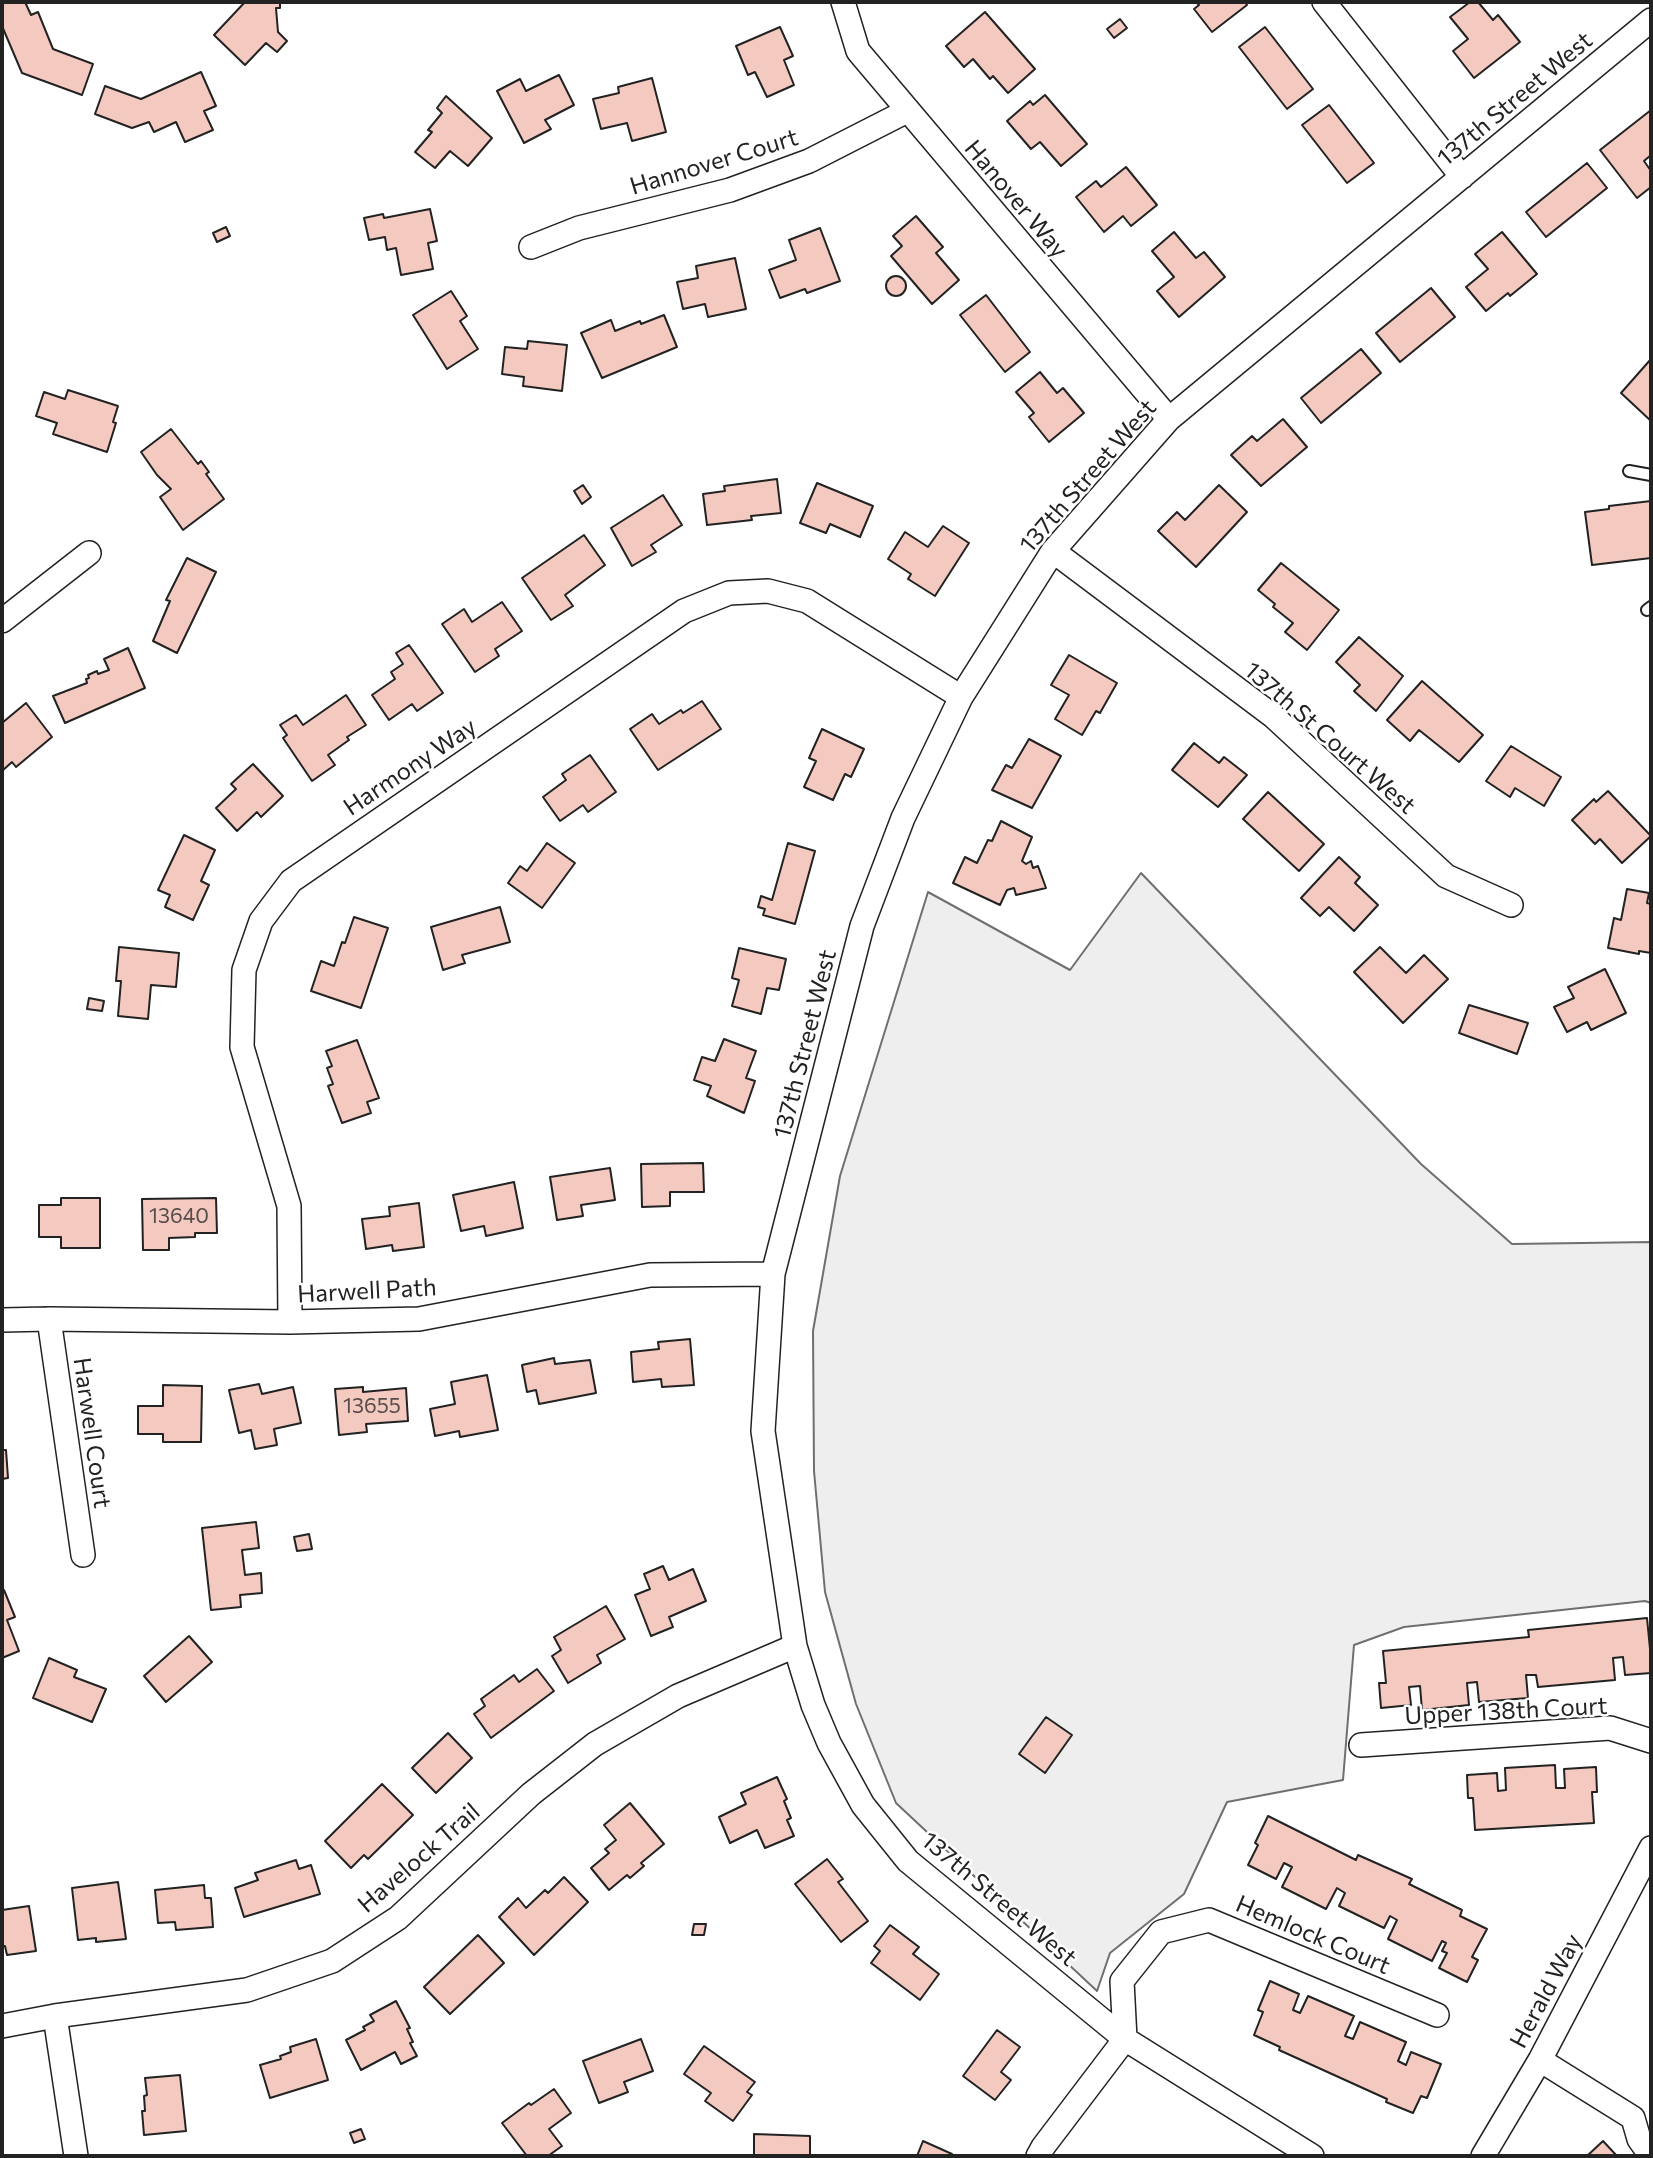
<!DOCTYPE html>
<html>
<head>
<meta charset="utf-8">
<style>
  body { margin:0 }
  #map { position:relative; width:1653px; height:2158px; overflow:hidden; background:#fff; font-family:Commissioner,sans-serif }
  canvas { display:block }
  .frame { position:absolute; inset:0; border:4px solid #222; pointer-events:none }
</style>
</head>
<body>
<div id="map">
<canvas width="1653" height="2158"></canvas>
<div class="frame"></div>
</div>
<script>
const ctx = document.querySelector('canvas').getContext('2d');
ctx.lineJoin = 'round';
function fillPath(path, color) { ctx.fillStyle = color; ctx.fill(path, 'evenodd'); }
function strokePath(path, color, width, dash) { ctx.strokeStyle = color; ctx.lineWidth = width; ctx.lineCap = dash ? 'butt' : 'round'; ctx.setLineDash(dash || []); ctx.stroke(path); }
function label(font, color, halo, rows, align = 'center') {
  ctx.font = font + ' Commissioner,sans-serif'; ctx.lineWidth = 5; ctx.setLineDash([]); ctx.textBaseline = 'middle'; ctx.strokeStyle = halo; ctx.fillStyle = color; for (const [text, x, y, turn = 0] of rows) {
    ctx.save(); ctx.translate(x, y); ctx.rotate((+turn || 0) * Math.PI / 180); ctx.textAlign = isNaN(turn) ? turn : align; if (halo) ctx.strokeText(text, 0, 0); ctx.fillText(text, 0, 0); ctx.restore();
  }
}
const green = new Path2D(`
  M1141,873L1421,1164L1512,1244L1651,1242V1603L1645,1601L1404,1627L1354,1645L1343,1780L1227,1802L1184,1894L1110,1953L1097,1991L896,1803L856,1704L825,1592L814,1471L813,1331L840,1176L928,892L1070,970Z`);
fillPath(green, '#eee');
strokePath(green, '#6f6f6f', 2);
const building = new Path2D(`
  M2,2H25L31,15L38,12L53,49L93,64L82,95L22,73L2,26Z
  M245,2H280V8H276L278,32L287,41L277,52L266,43L245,65L214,35Z
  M1196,2H1245L1247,5L1212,32L1194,9L1199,5Z
  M1470,2H1478L1493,20L1498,15L1520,42L1474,78L1453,51L1468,39L1450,17Z
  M985,12L1035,69L1008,93L993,76L990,79L973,59L964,67L946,46Z
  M1120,19L1127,28L1114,38L1107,29Z
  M780,27L793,56L784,60L794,85L767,97L755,72L748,75L736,46Z
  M1265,27L1313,89L1287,109L1239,47Z
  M201,72L216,106L204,111L213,130L185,142L176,122L154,132L149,122L132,128L95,114L105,86L141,99Z
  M559,75L574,105L545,120L551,129L524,143L497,91L520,79L526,91Z
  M652,78L666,132L632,141L627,123L601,129L593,99L619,93L618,87Z
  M1045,95L1087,144L1061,166L1040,142L1031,149L1007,121L1030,101L1033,105Z
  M446,96L492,138L468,166L450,151L435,168L415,152L432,132L428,130L442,113L437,108Z
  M1329,105L1374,163L1347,183L1302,125Z
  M1651,110V155L1644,161L1651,171V187L1637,198L1600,150Z
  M1587,163L1607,188L1546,237L1526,212Z
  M1126,167L1157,205L1131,226L1123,216L1104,232L1076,197L1096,181L1101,187Z
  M430,209L437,241L428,243L433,269L401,275L396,248L387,250L385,237L369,240L364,218L383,214L384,218Z
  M916,216L943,247L936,253L959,280L932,304L891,256L902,246L893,236Z
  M226,227L230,236L217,242L213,233Z
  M820,228L840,281L807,293L805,289L780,298L769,270L796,260L789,240Z
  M1174,232L1196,258L1204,252L1225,277L1179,317L1157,291L1174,277L1152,251Z
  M1502,232L1537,274L1510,296L1508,293L1486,311L1466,287L1488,269L1475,254Z
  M735,258L746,309L708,317L705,304L683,309L677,282L698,278L696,266Z
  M886 286a10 10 0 1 1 20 0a10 10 0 1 1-20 0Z
  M1431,288L1455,317L1400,362L1376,333Z
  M451,291L467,316L460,321L478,349L447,369L413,315Z
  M986,295L1030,352L1005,372L960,315Z
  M664,315L677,347L602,378L581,333L611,320L615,331L640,321L641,324Z
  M528,341L567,345L562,391L523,386L524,377L502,374L505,347L527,349Z
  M1361,349L1381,373L1321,423L1301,398Z
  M1651,359V421L1621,393Z
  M1040,372L1057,393L1063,388L1084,413L1049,442L1029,417L1034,413L1016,392Z
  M68,390L118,406L113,422L116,423L107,452L53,434L57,423L36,416L44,392L65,399Z
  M1283,419L1307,447L1261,486L1231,455L1252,436L1257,441Z
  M171,429L198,464L201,461L209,472L206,474L224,499L183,530L160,497L171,489L157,475L141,452Z
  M777,479L781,513L751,516L752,520L707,525L703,494L725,491L724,486Z
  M817,483L873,506L860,537L830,524L826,533L800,523Z
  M583,485L591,497L582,504L574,491Z
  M1219,485L1247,512L1196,567L1158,531L1177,512L1185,520Z
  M663,495L682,525L651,545L656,552L632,566L611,528Z
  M1651,501V558L1592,565L1585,512L1609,509V506Z
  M943,526L969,543L935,596L908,579L911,574L888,559L905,532L928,547Z
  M584,535L605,565L565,595L573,606L551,620L522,578Z
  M187,558L216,572L177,653L153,641L170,601L166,600Z
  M1281,563L1339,610L1307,650L1285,632L1293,623L1273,607L1275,604L1258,590Z
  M502,602L522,631L495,649L499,656L475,672L442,624L464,609L472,622Z
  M1359,637L1403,676L1376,711L1354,691L1360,685L1336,662Z
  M409,645L443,693L417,711L412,704L389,720L372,695L395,679L391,672L403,664L396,653Z
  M128,648L145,688L65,723L53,696L87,683L86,679L89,678L88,675L97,671L98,674L109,670L104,659Z
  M1069,655L1117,683L1100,713L1096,711L1082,735L1055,719L1069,695L1051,685Z
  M1422,681L1483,735L1459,762L1419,730L1410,741L1387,720Z
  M346,695L366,725L347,737L349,740L328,755L335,765L312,781L283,738L287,735L280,725L296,715L303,725Z
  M702,701L721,729L658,770L630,729L652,714L659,724L681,710L683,713Z
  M26,703L52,737L16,767L12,762L2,771V723Z
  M822,729L864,749L851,777L845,774L833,800L804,787L816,761L809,758Z
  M1029,739L1061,756L1032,808L992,790L1006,765L1012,768Z
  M1194,743L1219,763L1224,757L1247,775L1218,807L1172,770Z
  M1511,746L1561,777L1544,806L1515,788L1510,797L1486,781Z
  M590,755L616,792L588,812L583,805L560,821L543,797L566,780L562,774Z
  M253,764L283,796L261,817L257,812L237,831L216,808L236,789L231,784Z
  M1608,791L1651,836L1622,863L1600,839L1595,844L1572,820L1594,799L1596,802Z
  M1268,792L1324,844L1299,871L1243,819Z
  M1001,821L1032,837L1022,861L1026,864L1031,861L1033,868L1038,866L1046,888L1016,895L1014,888L1007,890L1000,905L953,883L965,857L977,863L988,840L992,841Z
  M184,835L215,850L201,881L209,885L193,920L165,907L170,895L158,890Z
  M547,843L575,863L542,908L508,883L520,866L527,871Z
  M788,843L815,851L795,924L763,915L765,909L758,907L761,896L772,900Z
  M1339,857L1360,877L1355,883L1378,905L1354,931L1329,907L1320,916L1301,898Z
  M1627,889L1649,893L1647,903L1651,904V953L1639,951V954L1608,948L1614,918L1621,920Z
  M500,907L510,942L462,955L465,963L443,970L431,927Z
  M354,917L388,928L361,1008L311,991L321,961L334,966L342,942L345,943Z
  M119,947L179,953L176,987L151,985L148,1019L118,1016L121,981H116Z
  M1380,947L1406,973L1424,955L1448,979L1403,1023L1354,972Z
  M739,948L786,959L779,990L767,988L761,1014L732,1006L739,980L732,978Z
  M1605,969L1626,1013L1591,1030L1587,1022L1567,1032L1554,1007L1574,998L1568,987Z
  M89,998L104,1001L102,1011L87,1009Z
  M1469,1005L1528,1023L1517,1054L1459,1033Z
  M724,1039L756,1051L746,1078L755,1081L744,1113L707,1096L711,1086L694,1080L702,1057L715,1061Z
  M357,1040L379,1098L367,1102L371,1113L342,1123L328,1086L333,1084L327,1068L332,1066L326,1051Z
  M703,1163L704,1192H670V1206L642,1207L641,1164Z
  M610,1168L615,1200L581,1205L583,1216L557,1220L550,1177Z
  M514,1182L523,1228L486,1236L484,1226L461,1231L453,1195Z
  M61,1198H100V1248H61V1237H39V1205H61Z
  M216,1198L217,1233H195V1237L169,1238V1250H143L142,1199Z
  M419,1203L424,1247L393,1251L392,1245L366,1249L362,1219L390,1216L389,1207Z
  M690,1339L694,1385L662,1387L661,1379L633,1382L631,1352L659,1349L658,1342Z
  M554,1358L555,1364L590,1360L596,1393L539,1404L536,1390L527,1392L522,1365Z
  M487,1375L498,1430L460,1437L459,1431L435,1436L430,1409L455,1404L451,1382Z
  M259,1384L262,1394L293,1387L301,1423L274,1429L277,1445L255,1449L251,1430L239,1433L229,1390Z
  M163,1385L202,1386L201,1442H163V1434H138V1406H163Z
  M363,1387V1392L406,1388L408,1421L366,1424L367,1432L339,1435L335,1389Z
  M2,1450H6L8,1478L2,1479Z
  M256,1522L259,1548L242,1550L245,1575L261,1573L262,1593L240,1595L241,1607L211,1610L202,1528Z
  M309,1534L312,1549L297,1551L294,1537Z
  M663,1566L669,1580L693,1569L706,1601L669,1617L673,1627L651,1636L635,1595L650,1589L644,1574Z
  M4,1590L15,1617L7,1620L19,1651L2,1658V1591Z
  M606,1606L625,1639L597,1655L601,1663L568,1683L552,1656L561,1650L554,1637Z
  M1647,1618L1650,1649H1651V1673L1625,1675L1623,1657L1613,1658L1615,1680L1538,1687L1536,1675H1526L1528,1698L1479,1702L1477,1682L1467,1683L1469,1705L1422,1710L1420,1686L1409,1687L1411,1705L1381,1708L1379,1683H1386L1383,1651L1529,1637L1528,1630Z
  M189,1636L212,1662L166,1702L144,1676Z
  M49,1658L77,1670L74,1677L106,1689L92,1722L33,1698Z
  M537,1669L554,1691L491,1738L474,1714L485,1706L481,1699L514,1675L519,1682Z
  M1046,1717L1072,1735L1045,1773L1019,1754Z
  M448,1733L472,1758L436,1793L412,1768Z
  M1555,1765L1556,1788H1565L1564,1769L1596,1767L1597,1792H1592L1594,1823L1475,1830L1473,1798H1468L1467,1775L1497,1773L1498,1791L1506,1790L1505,1768Z
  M777,1777L787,1799L784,1801L791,1818L787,1820L794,1836L765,1848L757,1830L730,1843L719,1817L746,1804L741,1793Z
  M382,1784L413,1815L368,1859L364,1855L351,1868L325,1841Z
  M630,1803L664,1844L641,1863L644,1866L630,1878L627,1875L609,1890L591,1868L609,1853L605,1849L616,1840L604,1825Z
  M1268,1816L1356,1860L1358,1855L1412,1879L1409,1884L1462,1910L1460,1916L1487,1929L1472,1957L1478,1960L1467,1982L1439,1968L1447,1953L1442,1951L1446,1943L1442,1941L1432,1961L1388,1939L1397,1920L1390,1916L1384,1928L1339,1906L1345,1893L1337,1888L1326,1909L1282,1887L1292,1867L1284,1863L1276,1879L1248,1865L1258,1845L1255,1843Z
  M827,1859L843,1879L838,1882L868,1921L841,1942L795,1884Z
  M296,1860L299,1869L311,1865L320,1894L244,1917L235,1888L258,1880L255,1873Z
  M564,1877L588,1902L534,1955L499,1917L518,1898L526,1908L545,1890L548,1893Z
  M118,1882L126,1939L96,1942V1938L78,1940L72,1888Z
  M204,1885L205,1898H211L213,1927L176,1930L175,1922L158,1923L155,1890Z
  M29,1906L36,1951L7,1955L5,1946H2V1910Z
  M694,1924H706L704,1935H692Z
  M890,1925L919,1947L913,1954L939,1974L920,2000L871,1963L880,1951L874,1946Z
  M478,1935L504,1963L450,2014L424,1987Z
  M1270,1981L1299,1994L1293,2010L1300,2013L1308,1996L1354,2016L1345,2036L1353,2039L1360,2022L1406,2042L1398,2061L1406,2065L1411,2052L1441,2064L1427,2098L1421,2096L1413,2113L1386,2102L1387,2099L1279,2050L1280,2047L1254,2035L1263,2012L1258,2010Z
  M396,2001L410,2028L407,2029L413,2042L410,2043L417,2056L401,2064L395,2052L361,2070L346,2040L365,2030L363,2027L374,2021L370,2015Z
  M997,2030L1020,2047L1001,2072L1011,2080L995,2100L963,2076Z
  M316,2039L328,2080L270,2098L260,2065L281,2059L280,2056L291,2052L290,2047Z
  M641,2039L653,2071L624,2082L628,2092L599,2103L583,2061Z
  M704,2046L755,2082L747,2092L752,2095L733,2121L705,2101L711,2093L684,2074Z
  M180,2075L186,2131L144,2135L142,2111H145L144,2096L147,2095L145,2078Z
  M554,2089L571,2113L549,2129L562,2146L548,2156H527L502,2123L529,2103L531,2105Z
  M361,2129L365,2139L354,2143L350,2133Z
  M754,2134L810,2136V2156H754Z
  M923,2141L952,2154L951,2156H917Z
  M1603,2141L1617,2156H1587Z`);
fillPath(building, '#f3c9c0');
strokePath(building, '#222', 2);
const lane = new Path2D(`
  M1629,471L1651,475
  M1647,610L1651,607`);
const street = new Path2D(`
  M843,2L858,51L1169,419
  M1324,2L1462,177
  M531,247L579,228L730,190L809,161L907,111
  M1053,551L1273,716L1446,876L1511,905
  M2,621L89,553
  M49,1319L83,1555
  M2,1320L49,1319L290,1322L419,1319L650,1275L773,1274
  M290,1322L289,1206L242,1047L244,970L261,921L291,881L684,611L729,593L768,591L807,601L961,697
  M1361,1745L1610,1728L1651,1741
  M55,2016L76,2156
  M2,2026L55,2016L247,1990L332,1961L398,1918L531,1794L595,1744L678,1696L795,1646
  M1540,2060L1633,2118L1639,2139L1651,2156
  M1038,2156L1043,2147L1125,2039L1122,1981L1161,1932L1209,1920L1437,2015
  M1312,2156L1125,2039L908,1861L863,1805L829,1743L813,1705L795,1646L763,1431L773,1274L862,926L903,818L961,697L1053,551L1169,419L1651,20
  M1483,2156L1540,2060L1651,1848`);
strokePath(lane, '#222', 14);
strokePath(street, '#222', 26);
strokePath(lane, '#fff', 10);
strokePath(street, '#fff', 23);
label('21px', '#564c4a', null, [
  ["13640",179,1216],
  ["13655",372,1406]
]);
label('24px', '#222', '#fff', [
  ["137th Street West",1515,99,-40],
  ["Hannover Court",714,162,-17],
  ["Hanover Way",1016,199,50],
  ["137th Street West",1088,476,-49],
  ["137th St Court West",1330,738,41],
  ["Harmony Way",410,767,-34],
  ["137th Street West",805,1044,-76],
  ["Harwell Path",367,1291,-3],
  ["Harwell Court",92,1433,82],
  ["Upper 138th Court",1506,1711,-3],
  ["Havelock Trail",419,1858,-41],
  ["137th Street West",999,1899,40],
  ["Hemlock Court",1313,1935,23],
  ["Herald Way",1546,1991,-62]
]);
</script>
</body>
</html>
